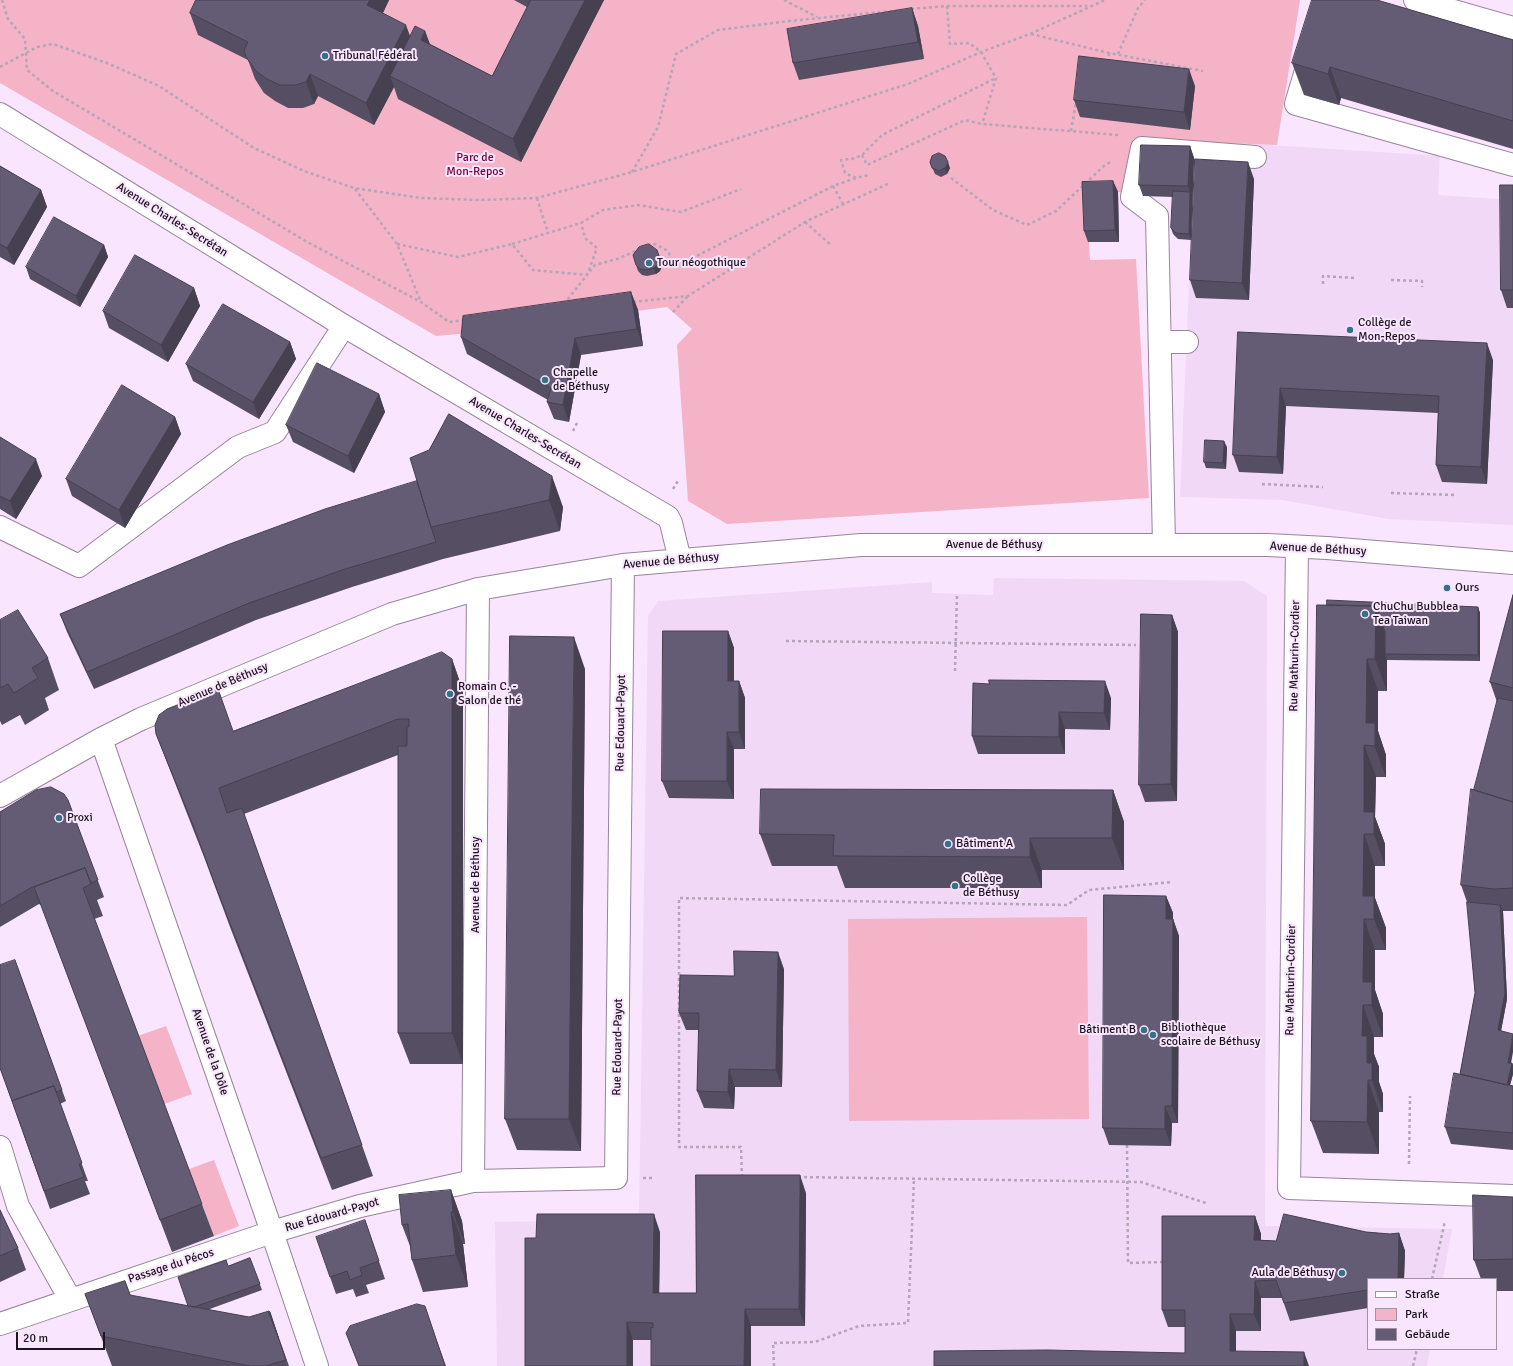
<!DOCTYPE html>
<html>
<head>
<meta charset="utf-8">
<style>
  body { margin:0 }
  #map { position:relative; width:1513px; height:1366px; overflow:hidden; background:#f9e5fe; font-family:Signika,sans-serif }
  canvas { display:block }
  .legend { position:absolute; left:1367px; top:1278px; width:130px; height:72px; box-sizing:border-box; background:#f9e5fe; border:1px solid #a192a4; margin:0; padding:5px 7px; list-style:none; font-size:12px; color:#1c151d }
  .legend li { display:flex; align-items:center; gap:8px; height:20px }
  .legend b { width:20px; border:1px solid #a192a4 }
  .scale { position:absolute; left:16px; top:1332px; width:89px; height:18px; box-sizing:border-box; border:2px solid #1c151d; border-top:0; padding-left:5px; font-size:12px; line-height:14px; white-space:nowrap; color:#1c151d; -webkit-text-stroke:3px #f9e5fe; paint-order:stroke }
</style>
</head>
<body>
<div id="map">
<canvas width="1513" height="1366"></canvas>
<ul class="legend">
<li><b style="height:5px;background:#fff"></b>Straße</li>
<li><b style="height:11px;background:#f5b3c7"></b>Park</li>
<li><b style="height:11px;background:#645c74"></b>Gebäude</li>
</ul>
<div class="scale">20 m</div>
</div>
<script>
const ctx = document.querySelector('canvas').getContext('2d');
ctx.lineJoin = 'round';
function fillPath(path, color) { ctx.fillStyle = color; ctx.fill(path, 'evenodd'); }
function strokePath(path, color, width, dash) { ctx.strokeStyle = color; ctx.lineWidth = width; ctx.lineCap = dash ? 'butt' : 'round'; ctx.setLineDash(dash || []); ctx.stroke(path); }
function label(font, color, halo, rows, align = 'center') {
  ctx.font = font + ' Signika,sans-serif'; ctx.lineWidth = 4; ctx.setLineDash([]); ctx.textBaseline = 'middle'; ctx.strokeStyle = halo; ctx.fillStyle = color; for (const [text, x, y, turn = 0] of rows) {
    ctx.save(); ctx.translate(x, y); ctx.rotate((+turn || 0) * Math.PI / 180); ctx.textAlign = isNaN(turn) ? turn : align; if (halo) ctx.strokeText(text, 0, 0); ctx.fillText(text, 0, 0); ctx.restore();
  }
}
fillPath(new Path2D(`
  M1195,142L1255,144L1440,156L1438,195L1513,200V525L1389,519L1282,500L1180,497Z
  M994,578L1244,581L1267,596L1265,1226L1452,1229L1443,1279H1368V1349H1430L1427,1366H497L495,1222L639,1220L648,616L658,601L932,582V593L993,595Z`), '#f1d8f7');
fillPath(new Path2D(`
  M0,0H1300L1277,145L1195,142L1143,196L1118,192L1086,194L1090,260L1136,259L1149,498L727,524L688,501L677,345L692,329L667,307L469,333L436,336L0,83Z
  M1087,917L1089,1119L849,1121L848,919Z
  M166,1026L192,1094L164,1104L138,1036Z
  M214,1160L239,1226L214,1236L189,1169Z`), '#f5b3c7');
const minor = new Path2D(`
  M1327,0L1296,104L1513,165
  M1415,0L1513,28
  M0,114L344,326L668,517L671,523L680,560
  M1160,342H1187
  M0,527L79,566L238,447L275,432L344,326
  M1164,545L1157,216L1132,197L1142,148L1255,157
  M1297,547L1289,1188L1513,1196
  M101,739L272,1232L317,1366
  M0,796L101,739L141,719L392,614L478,589L623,565L861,545H1268L1327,548L1513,563
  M0,1147L18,1206L70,1299
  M473,1181L478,589
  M0,1324L272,1232L360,1206L473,1181L616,1178L623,565`);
strokePath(minor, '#97859b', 24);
strokePath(new Path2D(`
  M2,0L8,19L25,39L27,70L53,91L309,243L421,302L449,322L465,320
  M784,0L817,17
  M947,6L950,44L969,43L981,52L996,78L982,124
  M911,9L947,6H1087
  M1031,34L1109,53L1203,71
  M1118,54L1138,8L1145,0
  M1108,62L1109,53
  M0,67L37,47L53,44L107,63L159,86L254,148L304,171L354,188L421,198L479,200L537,198L632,172L908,84L981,52L1030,34L1105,0
  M1071,131L1076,102
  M862,155L867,165L965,120L982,124L1119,135
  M632,172L658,127L676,54L718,30L789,21L902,10
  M856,178L845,173L841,160L852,159L862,155L882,135L996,78
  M951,178L993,210L1027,225L1056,211L1105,165L1111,162
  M833,186L843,204
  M355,189L397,244L421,302
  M537,198L548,233
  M805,222L831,245
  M397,244L458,257L512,244L533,270L587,275L595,265L617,259L638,250
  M512,244L581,223L603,210L638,205L681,212L741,189
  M648,247L655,244L668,251L673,262H685L833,186L856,178L869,175
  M1391,280L1422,281V287
  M1323,284V276L1354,278
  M633,302L688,296L805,222L890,183
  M564,304L587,275L597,248L585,238L581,223
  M673,312L688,296
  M573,431L578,421
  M1262,484L1323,487
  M673,489L679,479
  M1391,493L1455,495
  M786,641L1136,645
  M955,671L957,594
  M1409,1164L1410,1096
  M742,1177L741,1147H679V898L1067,905L1089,890L1172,882
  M798,1177L1141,1182L1206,1203
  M643,1178H652
  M1432,1279L1445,1221
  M774,1366L773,1343L815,1342L859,1326L908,1323L914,1179
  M1413,1366L1417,1349`), '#b4a5b8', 2.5, [3, 3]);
strokePath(minor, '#fff', 22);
strokePath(new Path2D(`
  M1127,1145L1128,1263L1163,1262`), '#b4a5b8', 2.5, [3, 3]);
fillPath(new Path2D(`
  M196,0H389L383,13L410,36L425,31L430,44L492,76L527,7L514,0H604L521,162L398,99L394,87L374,125L318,96L314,104L303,108H288L275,101L264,93L255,79L248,60L198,35L190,13Z
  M912,8L918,26L924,59L799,80L793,63Z
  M1513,40V149L1341,98L1339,105L1304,95L1292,63Z
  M1195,86L1190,130L1080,117L1074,100Z
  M1190,146L1194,158L1191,240L1178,239L1173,234L1171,228L1173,197L1143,196L1139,185Z
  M930,162L950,168L947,174L941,177L935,174Z
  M0,166L41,190L47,207L14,265L0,257Z
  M1254,179L1249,300L1196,298L1190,280Z
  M1113,181L1118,192L1119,242H1088L1084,231Z
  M1513,185V308H1507L1501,290Z
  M104,245L108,257L80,307L30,279L26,267Z
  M657,250L662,265L660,271L656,274L647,276L642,275L638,271L636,265Z
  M194,288L200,306L168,362L109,328L103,311Z
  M631,292L638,310L643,346L581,355L569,422L554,419L547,402L548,400L467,354L461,337Z
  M1238,332L1493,360L1487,484L1442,482L1436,465L1438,413L1286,406L1283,474L1239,472L1233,455Z
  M290,342L296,359L259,419L193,381L186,364Z
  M379,394L385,412L354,473L293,442L286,425Z
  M449,414L563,507L560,531L443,559L352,587L256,620L94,689L67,632L60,614L417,481L429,450Z
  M175,417L181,434L125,528L72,496L66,479Z
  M0,437L42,476L16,519L0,509Z
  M1227,447L1226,469L1206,468L1204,462Z
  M1513,595V911H1503L1507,999L1501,1031L1511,1063H1512L1513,1065V1074L1510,1085L1513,1086V1150L1451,1144L1445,1127L1460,1074L1475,993L1467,902L1461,885L1474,790L1497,702L1490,682Z
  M1317,605L1478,607L1480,613V661L1387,660V691H1378V731L1386,755V777H1376L1375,817L1385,844V866H1375V898L1386,928V950H1375V990L1383,1014V1037H1374V1054L1379,1067V1082L1383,1094V1112H1379V1154L1323,1153L1311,1121Z
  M1172,615L1178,632L1177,801L1145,802L1139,785Z
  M0,620L48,658L59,690L45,698L49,710L25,725L20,715L2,725L0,721Z
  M728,631L734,648V681H739L745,698V749H734V799L669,798L662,781Z
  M452,659L463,691V1064H410L398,1033V755L244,814L373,1176L332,1190L230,927L204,857L168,765L156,734L233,731Z
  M585,669L581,1151L517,1150L505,1119Z
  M989,684L1111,698L1110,730L1065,729V754H978L972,736Z
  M1113,790L1124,822V870H1042V888H845L837,866H772L760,834Z
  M68,800L104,897L97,900L103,916L94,919L214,1236L172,1252L41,905L39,904L0,927V812Z
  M1166,896L1173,913V919L1179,936L1178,1123H1172L1171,1146L1109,1145L1103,1128Z
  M15,960L66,1101L60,1104L88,1181H85L90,1194L50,1209L0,1068Z
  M784,969L782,1087H735L734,1109L704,1108L697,1091L699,1030H686L679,1013L734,976Z
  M451,1190L462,1221L465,1244H463L468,1287L423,1292L412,1260L410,1246L402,1225Z
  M806,1193L805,1326H751V1366H651V1340H633L536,1238L660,1232L659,1293H696Z
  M1513,1197V1291H1496V1279H1481L1474,1260Z
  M0,1210L18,1248L26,1270L0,1282Z
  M1255,1216L1261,1234V1240L1276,1241L1366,1232L1390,1234L1399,1233L1405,1251L1404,1279H1368V1308L1290,1321L1282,1298H1261V1331H1236V1352L1185,1353V1327H1168L1162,1310Z
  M365,1220L385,1279L366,1285L369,1293L356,1297L353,1289L336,1294L330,1277Z
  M250,1258L262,1290L207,1310L249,1317L272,1318L289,1366H112L85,1294L125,1281L131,1296L188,1306L228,1266Z`), '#564f64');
fillPath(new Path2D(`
  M370,0H389L376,27L367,5Z
  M585,0H604L521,162L513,139Z
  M912,8L918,26L924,59L918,42Z
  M406,25L414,47L390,76L394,87L374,125L366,103Z
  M425,31L433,54L421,40Z
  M1330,67L1341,98L1339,105L1328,74Z
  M1189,69L1195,86L1190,130L1184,112Z
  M310,74L318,96L314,104L306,82Z
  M1190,146L1194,158L1191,240L1189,234L1190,192L1188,186Z
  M948,162L950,168L947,174L945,168Z
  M1248,162L1254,179L1249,300L1242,283Z
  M1113,181L1118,192L1119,242L1115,230Z
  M41,190L47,207L14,265L7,248Z
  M104,245L108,257L80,307L76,296Z
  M657,250L662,265L660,271L656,274L654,268Z
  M194,288L200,306L168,362L161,345Z
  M631,292L638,310L643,346L637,329Z
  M575,338L581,355L569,422L563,405Z
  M290,342L296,359L259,419L253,402Z
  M1487,343L1493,360L1487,484L1481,467Z
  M1280,388L1286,406L1283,474L1277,457Z
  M379,394L385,412L354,473L348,456Z
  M175,417L181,434L125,528L119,510Z
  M1224,441L1227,447L1226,469L1223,463Z
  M36,459L42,476L16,519L10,501Z
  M552,476L563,507L560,531L549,500Z
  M1376,606L1387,638L1385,654L1387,660V691L1375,659Z
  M1478,607L1480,613V661L1478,655Z
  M1172,615L1178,632L1177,801L1171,784Z
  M728,631L734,648V698L728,681Z
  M574,637L585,669L581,1151L569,1119Z
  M452,659L463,691V1064L452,1033Z
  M1367,659L1378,691V731L1386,755V777L1366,723Z
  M739,681L745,698V749L739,732Z
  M1105,681L1111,698L1110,730L1104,713Z
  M1059,712L1065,729V754L1059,737Z
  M727,732L734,749V799L727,781Z
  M1364,745L1376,777L1375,817L1385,844V866L1374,834L1364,812Z
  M1113,790L1124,822V870L1112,838Z
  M1364,834L1375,866V898L1386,928V950L1374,919L1363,896Z
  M1030,838L1042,870V888L1030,857Z
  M1166,896L1173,913L1172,936L1166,919Z
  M1500,905L1503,911L1507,999L1500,1036L1498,1030Z
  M1173,919L1179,936L1178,1123L1172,1106Z
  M1364,919L1375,950V990L1383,1014V1037L1363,982Z
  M778,952L784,969L782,1087L776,1070Z
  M1363,1005L1374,1037V1054L1379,1067V1082L1383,1094V1112L1372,1080L1367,1063L1362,1036Z
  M1513,1034V1052L1510,1069L1508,1063Z
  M1512,1063L1513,1065V1074L1506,1100L1504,1094Z
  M729,1069L735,1087L734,1109L728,1092Z
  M1368,1080L1379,1112V1154L1367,1122Z
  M1165,1106L1172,1123L1171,1146L1165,1129Z
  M800,1175L806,1193L805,1326L799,1309Z
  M451,1190L462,1221L465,1244L453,1212Z
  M451,1212L463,1244L468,1287L456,1255Z
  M654,1214L660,1232L659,1310L653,1293Z
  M1255,1216L1261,1234V1257L1254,1240Z
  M1399,1233L1405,1251L1404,1279H1398Z
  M1255,1281L1261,1298V1331L1254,1314Z
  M425,1306L436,1338L446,1366H445Z
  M745,1309L751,1326V1366H744Z
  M1230,1314L1236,1331V1366L1230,1351Z
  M627,1322L633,1340V1366H627Z
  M1304,1352L1309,1366H1304Z`), '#464051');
const building = new Path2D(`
  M196,0H370L367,5L406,25L366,103L310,74L306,82L295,85H280L267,79L256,71L246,57L244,50L248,42L190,13Z
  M531,0H585L513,139L390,76L415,26L425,31L421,40L492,76Z
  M1312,0H1377L1513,40V121L1330,67L1328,74L1292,63Z
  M912,8L918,42L793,63L787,29Z
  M1079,56L1189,69L1184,112L1074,100Z
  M1141,145L1190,146L1188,186L1139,185Z
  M939,153L945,156L948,162L945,168L939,171L932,168L930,162L932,156Z
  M1195,159L1248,162L1242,283L1190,280Z
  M0,166L41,190L7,248L0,244Z
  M1113,181L1115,230L1084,231L1082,182Z
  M1500,185H1513V290H1501Z
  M1173,191L1190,192L1189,234L1176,233L1171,228Z
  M54,217L104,245L76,296L26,267Z
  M649,244L657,250L660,259L658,265L654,268L645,270L640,269L636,265L633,255L639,247Z
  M135,255L194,288L161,345L103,311Z
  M631,292L637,329L575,338L563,405L547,402L551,388L461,337L463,316Z
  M223,304L290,342L253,402L186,364Z
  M1238,332L1487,343L1481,467L1436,465L1439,396L1280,388L1277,457L1233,455Z
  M317,363L379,394L348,456L286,425Z
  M122,385L175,417L119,510L66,479Z
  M449,414L552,476L549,500L431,527L410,458L429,450Z
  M0,437L36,459L10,501L0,496Z
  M1205,440L1224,441L1223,463L1204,462Z
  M417,481L431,527L436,542L345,569L249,603L87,672L60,614L227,545L325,509Z
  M1513,595V688L1490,682Z
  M1327,600L1478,607V655L1385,654V632L1376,606L1327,605Z
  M1317,605L1376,606L1375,659H1367L1366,723H1375V746L1364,745V812H1374V834H1364L1363,896H1374V919H1364L1363,982H1372V1005H1363L1362,1036H1367V1063H1372V1080H1368L1367,1122L1311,1121Z
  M18,610L48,658L32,668L38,678L14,693L8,684L0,688V620Z
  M1141,614L1172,615L1171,784L1139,785Z
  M663,631H728V681H739V732H727V781H662Z
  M510,636L574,637L569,1119H505Z
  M442,652L452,659V1033H398V746H407V726L409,727V719H398L219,788L227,813L242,808L362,1145L321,1158L219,895L193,825L156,734L155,725L159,715L167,709L218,689L233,731Z
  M989,680L1105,681L1104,713L1059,712V737L972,736L973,683L989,684Z
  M1498,698L1513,701V802L1474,790Z
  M51,787L64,794L68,800L98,880L91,883L85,868L34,887H32L0,906V812L36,790Z
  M761,789L1113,790L1112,838H1030V857L833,856L834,835L760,834Z
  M1471,789L1513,802V888L1494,889L1461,885Z
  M85,868L91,884L83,888L202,1204L160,1220L34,887Z
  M1104,895L1166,896V919H1173L1172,1106H1165V1129L1103,1128Z
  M1467,902L1500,905L1505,993L1498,1030L1513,1034L1508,1063H1512L1507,1085L1460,1074L1475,993Z
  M734,951L778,952L776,1070L729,1069L728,1092L697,1091L699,1013H679L680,975L734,976Z
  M15,960L62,1090L56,1092L54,1086L12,1101L0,1068V965Z
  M1454,1073L1513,1086V1133L1445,1127Z
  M54,1086L82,1163L79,1164L84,1177L44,1191L12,1101Z
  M696,1175H800L799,1309H745L744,1366H651V1327L653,1328V1323L627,1322V1366H525V1238H536L537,1214H654L653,1293H696Z
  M451,1190L453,1212H451L456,1255L412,1260L408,1224L402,1225L399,1195Z
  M1473,1195L1513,1197V1259L1474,1260Z
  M0,1210L18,1248L0,1256Z
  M1284,1214L1366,1232L1390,1234L1399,1233L1398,1279H1368V1290L1284,1303L1276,1280L1255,1281L1254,1314H1230V1351L1304,1352V1366H934V1351L1047,1350L1185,1353V1310H1162V1216H1255L1254,1240L1276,1241Z
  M365,1220L379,1261L360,1268L362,1275L350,1280L347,1271L330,1277L316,1237Z
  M250,1258L260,1284L194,1307L188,1306L178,1277L226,1260L228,1266Z
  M125,1281L130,1295L249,1317L269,1311L286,1360L265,1366H250L101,1336L85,1294Z
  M417,1304L425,1306L445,1366H359L346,1333L350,1326Z
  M269,1312H270L278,1337Z`);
fillPath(building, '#645c74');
strokePath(building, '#464051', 1);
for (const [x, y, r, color] of [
  [325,56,4,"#337287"],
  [649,263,4,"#337287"],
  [1350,330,4,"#337287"],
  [545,380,4,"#337287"],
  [1447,588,4,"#337287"],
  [1365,614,4,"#337287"],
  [450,694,4,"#337287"],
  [59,818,4,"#337287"],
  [948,844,4,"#337287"],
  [955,886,4,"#337287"],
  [1144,1030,4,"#337287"],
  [1153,1035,4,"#337287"],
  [1342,1273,4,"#337287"]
]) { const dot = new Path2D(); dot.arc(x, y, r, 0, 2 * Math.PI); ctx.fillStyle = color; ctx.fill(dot); strokePath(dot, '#f9e5fe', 1.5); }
label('12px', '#1c151d', '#f9e5fe', [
  ["Tribunal Fédéral",333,56],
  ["Tour néogothique",657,263],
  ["Collège de",1358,323],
  ["Mon-Repos",1358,337],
  ["Chapelle",553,373],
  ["de Béthusy",553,387],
  ["Ours",1455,588],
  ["ChuChu Bubblea",1373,607],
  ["Tea Taiwan",1373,621],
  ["Romain C. -",458,687],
  ["Salon de thé",458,701],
  ["Proxi",67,818],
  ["Bâtiment A",956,844],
  ["Collège",963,879],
  ["de Béthusy",963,893],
  ["Bibliothèque",1161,1028],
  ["scolaire de Béthusy",1161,1042],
  ["Bâtiment B",1136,1030,"right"],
  ["Aula de Béthusy",1334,1273,"right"]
], 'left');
label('12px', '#6d0239', '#f9e5fe', [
  ["Parc de",475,158],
  ["Mon-Repos",475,172]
]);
label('12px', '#1c151d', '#f9e5fe', [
  ["Avenue Charles-Secrétan",172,220,32],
  ["Avenue Charles-Secrétan",525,433,31],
  ["Avenue de Béthusy",994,545],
  ["Avenue de Béthusy",1318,549,3],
  ["Avenue de Béthusy",671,561,-5],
  ["Rue Mathurin-Cordier",1295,656,-89],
  ["Avenue de Béthusy",223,685,-23],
  ["Rue Edouard-Payot",621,723,-89],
  ["Avenue de Béthusy",476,885,-90],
  ["Rue Mathurin-Cordier",1291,980,-89],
  ["Rue Edouard-Payot",618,1047,-89],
  ["Avenue de la Dôle",210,1052,71],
  ["Rue Edouard-Payot",332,1215,-16],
  ["Passage du Pécos",171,1266,-18]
]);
</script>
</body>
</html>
